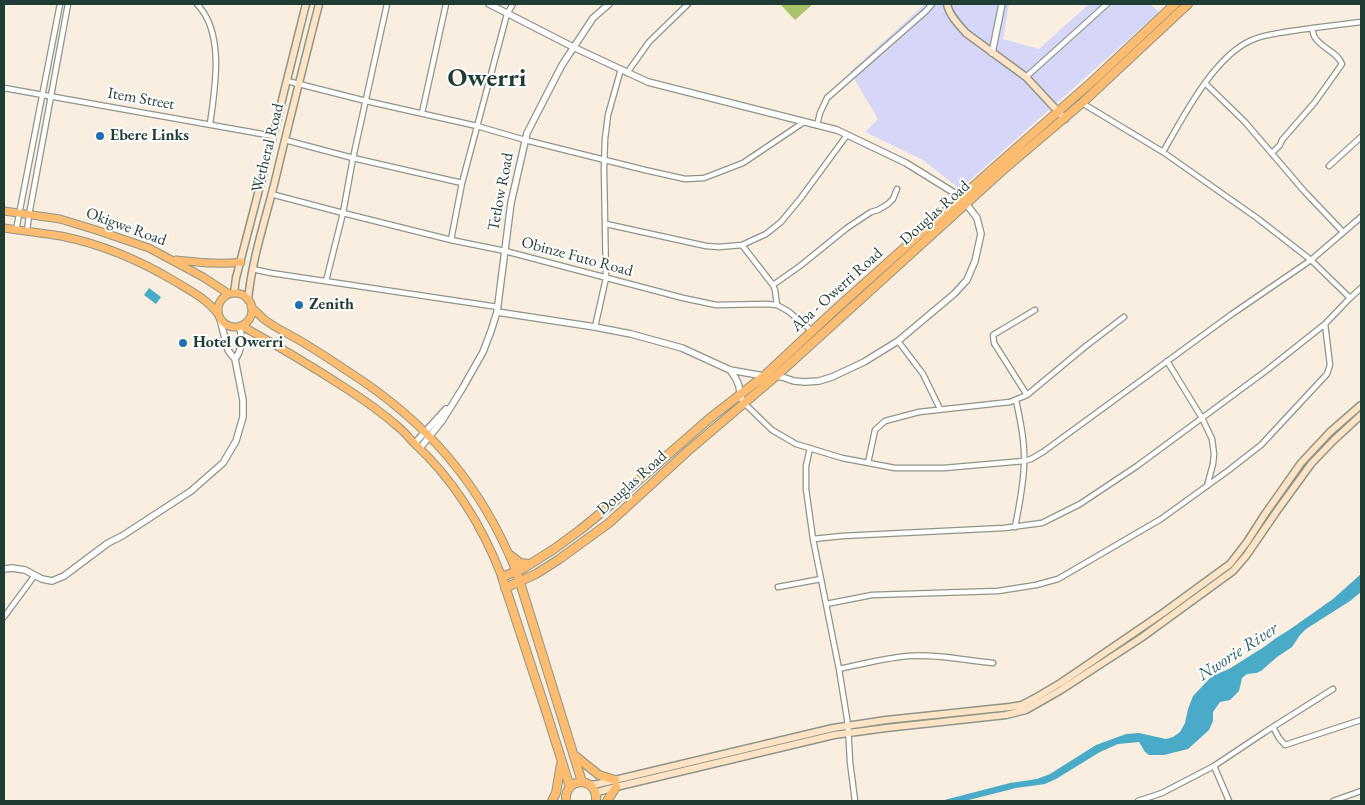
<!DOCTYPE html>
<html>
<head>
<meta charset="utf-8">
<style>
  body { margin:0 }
  #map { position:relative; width:1365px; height:805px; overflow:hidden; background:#f9eedf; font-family:"EB Garamond",serif }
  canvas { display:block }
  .frame { position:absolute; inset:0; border:5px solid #1f3d34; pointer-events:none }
</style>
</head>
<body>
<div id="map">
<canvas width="1365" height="805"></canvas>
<div class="frame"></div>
</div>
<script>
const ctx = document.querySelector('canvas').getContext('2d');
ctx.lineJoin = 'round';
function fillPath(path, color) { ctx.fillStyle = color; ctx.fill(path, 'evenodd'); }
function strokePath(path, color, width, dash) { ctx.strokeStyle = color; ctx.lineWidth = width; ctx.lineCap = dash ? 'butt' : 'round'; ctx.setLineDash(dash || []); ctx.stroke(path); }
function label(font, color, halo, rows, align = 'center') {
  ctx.font = font + ' "EB Garamond",serif'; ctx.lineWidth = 4; ctx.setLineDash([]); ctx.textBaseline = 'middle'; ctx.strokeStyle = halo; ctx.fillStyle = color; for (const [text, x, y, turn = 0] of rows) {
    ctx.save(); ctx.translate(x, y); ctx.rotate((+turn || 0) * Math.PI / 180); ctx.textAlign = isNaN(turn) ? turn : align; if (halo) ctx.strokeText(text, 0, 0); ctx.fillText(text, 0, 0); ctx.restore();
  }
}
fillPath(new Path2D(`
  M925,4H1009L1003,39L1039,49L1089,4H1150L1159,12L960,189L923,160L865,132L878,119L850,72Z`), '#d6d7f8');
fillPath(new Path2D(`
  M780,4H813L795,20Z`), '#aac46a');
fillPath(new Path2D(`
  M149,288L161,297L156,304L144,295Z
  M1361,574V592L1350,601L1306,629L1300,635L1292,647L1277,657L1261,671L1256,673L1247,674L1242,678L1239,691L1230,700L1220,702L1213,712V721L1209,730L1188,749L1164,755H1149L1145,752L1139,742L1118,744L1100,752L1056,779L1045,784L1016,788L965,801H942L948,799L1010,783L1037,779L1050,774L1096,745L1126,734L1139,733L1166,739L1173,737L1180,732L1185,723L1188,709L1193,696L1212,676L1229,669L1264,647L1276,638L1289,630L1333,599Z`), '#4aabc9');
const minor = new Path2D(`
  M197,4C225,33 215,88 210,124
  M627,73L649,42L688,4
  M1026,77L1107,4
  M287,81L366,101L477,126L525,140L645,170L685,179L704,178L743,163L804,122
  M1205,83L1245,122L1304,191L1343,232
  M4,88L273,136
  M1082,103L1163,152L1257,218L1311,260L1350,298L1361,288
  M422,113L446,4
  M817,125L820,113L827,98L926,11L932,4
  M285,140L353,158L462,183
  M1163,152C1183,117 1214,56 1252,40C1263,35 1274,34 1285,32C1311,28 1336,25 1361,22
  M1272,153L1280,145L1282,140L1315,102L1342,64C1337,51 1320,48 1314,36C1313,33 1313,31 1312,28
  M1329,166L1361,137
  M271,194L343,213L451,240L505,251L683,298L716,305L767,304L777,305L788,311L812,331
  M606,224L706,246L719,247L742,245L766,234L781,222L800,199L847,135
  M16,230L60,4
  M27,231L29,215L68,4
  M451,240L462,183L507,14L513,4
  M742,245L773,285L775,290L777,305
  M252,269L271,273L498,307
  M326,281L343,213L353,158L387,4
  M773,285L800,266L847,228L871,212L878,210L888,204L893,199L897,189
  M595,327L606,278L604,169L605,139L608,115L621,69
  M898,341L923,374L940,409
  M1167,361L1202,418L1212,439L1214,454L1213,464L1207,486
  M1027,395L994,343L993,335L1035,310
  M744,403L772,430L796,444L842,458L895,468H944L1024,461L1031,459L1043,452L1232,314L1311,260L1361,217
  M810,448L806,466V489L813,539L839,669L848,725L850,762L855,801
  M868,463L875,430L885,421L919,412L1010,402L1027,395L1086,346L1124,317
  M1015,527C1019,506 1024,484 1024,462C1025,441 1020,420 1016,400
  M813,539L842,536L1004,528L1042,523L1080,504L1137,466L1267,370L1325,324
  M778,587L821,579
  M826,604L872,595L998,591L1036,585L1058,579L1161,519L1229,470L1261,445L1327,374L1330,365L1325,324L1350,298
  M4,617L35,575
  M839,669C862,664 885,658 908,656C936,654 965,660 993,663
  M1273,727L1279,738L1285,745L1361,720
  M1214,766L1265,732L1333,689
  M1138,801L1162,793L1214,766L1229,801
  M1333,801L1361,791`);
const tertiary = new Path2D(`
  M489,4L573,47L648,82L837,130L906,163L961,197L977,218L981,234L975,261L967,280L954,294L898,341L864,362L832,377L819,381L805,382L794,381L782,377L774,376
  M992,53L1002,4
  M497,312L595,327L631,334L682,348L730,370L764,376
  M235,359C242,351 242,337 240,327
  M730,370C734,375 737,380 739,386C740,393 740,397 744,403
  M415,443L446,409
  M420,448L442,421L462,389L483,352L491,331L497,312L511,203L527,133L562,65L593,18L609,4
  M4,569L12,568L25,570L42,579L52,581L64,576L108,543L122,536L191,491L223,463L236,441L243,417V400L235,359L230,353L228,350L220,319`);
const secondary = new Path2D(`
  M947,4C949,15 959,25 966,33L1026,77L1065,119
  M234,293L236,278L273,136L306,4
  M248,300C252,259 265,221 275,181C289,122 304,63 319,4
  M590,785L598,784L833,728L886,720L1010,707L1022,705L1035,698L1062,682L1163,613L1230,564L1247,542L1265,514L1301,463L1330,432L1361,405
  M597,796L598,792L616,787L834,735L886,728L1006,715L1026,710L1061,690L1141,638L1233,571L1246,556L1279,508L1311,464L1333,441L1361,415`);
const primary = new Path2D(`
  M4,211L60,219L96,230L149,248L203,277L229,294
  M4,228C23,231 42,233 61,236C101,244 141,261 176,282C191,291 208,300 218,314
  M176,260C198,262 219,265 241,262
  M218 310a17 17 0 1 1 34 0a17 17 0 1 1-34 0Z
  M251,307C256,311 260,316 265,320C277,329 291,335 304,343C319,352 334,362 349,372C427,422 481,484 516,571
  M242,326C278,346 313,367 347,389C364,400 381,412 396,425C403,430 409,438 415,444C454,480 483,528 502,577`);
const trunk = new Path2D(`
  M510,555L520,563L530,564
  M518,576L582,782
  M505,588L536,574L558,560L609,523L689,450L775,377L1002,171L1082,103L1188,4
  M574,755L599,775L615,780
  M570,787L546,711L502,577L524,568L554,549L580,530L607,508L710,418L764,376L836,309L996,166L1094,80L1175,4
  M552,801L556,793L561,764
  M566,801C564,776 598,776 596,801
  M607,801L616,787`);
strokePath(minor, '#8c968a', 7);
strokePath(tertiary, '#8c968a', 8);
strokePath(secondary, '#8c968a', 9);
strokePath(primary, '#8c968a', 9);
strokePath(trunk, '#8c968a', 10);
strokePath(minor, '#fff', 4.5);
strokePath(tertiary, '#fff', 5.5);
strokePath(secondary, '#fee4c5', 6);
strokePath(primary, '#fdbc6f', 7);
strokePath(trunk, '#fdbc6f', 8);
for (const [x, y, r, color] of [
  [100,136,5,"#1f6fb2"],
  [299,305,5,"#1f6fb2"],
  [183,343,5,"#1f6fb2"]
]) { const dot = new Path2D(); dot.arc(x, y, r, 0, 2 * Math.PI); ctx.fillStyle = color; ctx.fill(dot); strokePath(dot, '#fff', 2); }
label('16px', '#1f3d34', '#fff', [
  ["Item Street",141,99,10],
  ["Wetheral Road",268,148,-76],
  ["Tetlow Road",501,192,-79],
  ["Douglas Road",935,213,-42],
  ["Okigwe Road",126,227,20],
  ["Obinze Futo Road",577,257,15],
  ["Aba - Owerri Road",837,290,-42],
  ["Douglas Road",632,483,-42]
]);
label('bold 16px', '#1f3d34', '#fff', [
  ["Ebere Links",110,136],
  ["Zenith",309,305],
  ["Hotel Owerri",193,343]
], 'left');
label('italic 18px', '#2e6468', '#fff', [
  ["Nworie River",1238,652,-33]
]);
label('bold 26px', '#1f3d34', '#fff', [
  ["Owerri",487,79]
]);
</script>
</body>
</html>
